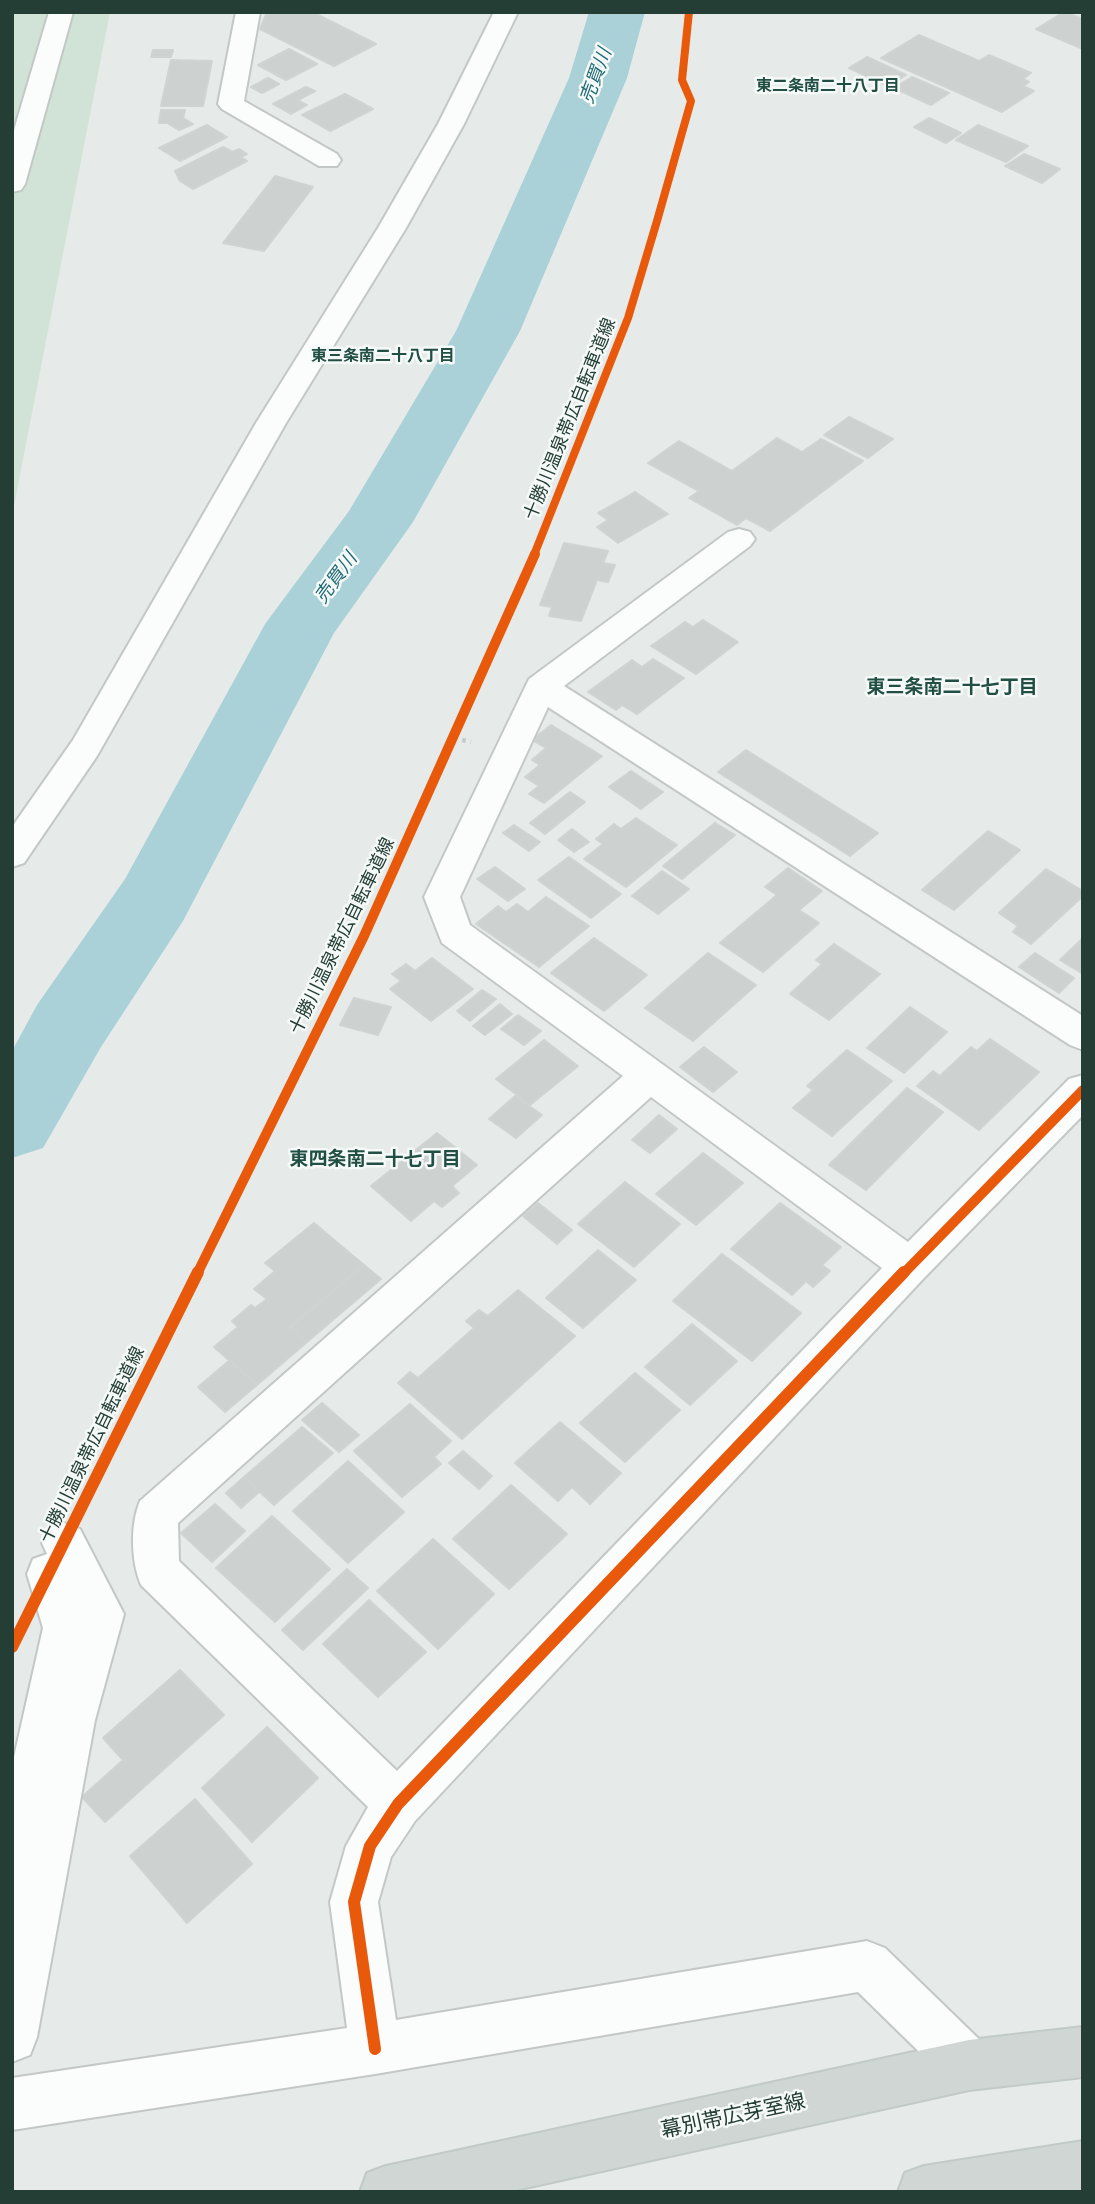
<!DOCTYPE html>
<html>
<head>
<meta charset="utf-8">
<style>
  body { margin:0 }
  #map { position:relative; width:1095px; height:2204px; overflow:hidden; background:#e6ebe9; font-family:"Public Sans",sans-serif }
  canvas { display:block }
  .frame { position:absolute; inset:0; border:14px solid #243e36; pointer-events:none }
</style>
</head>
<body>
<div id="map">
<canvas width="1095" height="2204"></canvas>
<div class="frame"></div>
</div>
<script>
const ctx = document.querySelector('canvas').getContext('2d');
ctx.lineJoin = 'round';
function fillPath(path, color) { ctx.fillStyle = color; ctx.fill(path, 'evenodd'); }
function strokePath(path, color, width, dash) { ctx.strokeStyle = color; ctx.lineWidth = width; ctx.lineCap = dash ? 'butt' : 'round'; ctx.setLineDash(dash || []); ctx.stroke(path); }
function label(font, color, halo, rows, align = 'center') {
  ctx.font = font + ' "Public Sans","Noto Sans JP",sans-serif'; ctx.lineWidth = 5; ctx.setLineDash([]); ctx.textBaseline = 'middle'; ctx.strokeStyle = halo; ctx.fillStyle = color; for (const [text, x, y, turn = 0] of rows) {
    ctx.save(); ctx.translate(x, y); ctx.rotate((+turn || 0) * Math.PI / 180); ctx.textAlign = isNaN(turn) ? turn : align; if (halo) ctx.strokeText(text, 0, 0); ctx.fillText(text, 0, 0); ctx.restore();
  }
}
fillPath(new Path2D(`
  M12,12H110L12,516Z`), '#d0e3d6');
fillPath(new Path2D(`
  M589,12H645L627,78L520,331L413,522L334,633L183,921L101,1047L43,1148L12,1158V1051L37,1005L125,879L265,624L349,511L456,331L569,78Z`), '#a9d1d7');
const building = new Path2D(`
  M267,12H312L376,44L334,66L260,29Z
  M1064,12L1083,19V49L1036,29Z
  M919,35L979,61L989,55L1031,73L1023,79L1029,82L1023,86L1034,91L1002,112L881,58Z
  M289,49L317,64L286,80L258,65Z
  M153,50H173L171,57H151Z
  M867,57L906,75L888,86L849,68Z
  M171,60L212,61L203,106H161Z
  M912,77L949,93L931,105L894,88Z
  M268,78L279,84L262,93L251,87Z
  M306,87L315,91L298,100L307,105L291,114L273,104Z
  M345,94L373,109L330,131L302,115Z
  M161,110H185L183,118L193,124L179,130L167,123H159Z
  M929,118L961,133L946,143L914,127Z
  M207,125L227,137L180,161L159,148Z
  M978,125L1028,146L1006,162L956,140Z
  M223,147L233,152L239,149L247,154L241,157L247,161L193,189L180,181L175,171Z
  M1024,154L1060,169L1042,183L1005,166Z
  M275,176L313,187L264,251L223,243Z
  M849,417L893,439L868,458L824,435Z
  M777,438L802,452L821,439L863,461L770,531L746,518L737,525L689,498L699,491L648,463L679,441L732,471Z
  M635,492L668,514L618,543L597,527L608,520L598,513Z
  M564,543L608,551L603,563L615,565L608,582L597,580L581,621L549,616L552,607L540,605Z
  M703,620L738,642L696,674L651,646L685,622L693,627Z
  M653,659L684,678L637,714L622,705L616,710L588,692L632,660L642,667Z
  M551,725L602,756L544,803L529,794L539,786L525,777L540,765L532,760L546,748L532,740Z
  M746,750L878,833L850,856L718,772Z
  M631,771L663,792L641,809L609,787Z
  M570,792L585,802L545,834L530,823Z
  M636,818L677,845L626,887L584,859L603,844L596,839L614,824L621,829Z
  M715,823L735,835L682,879L663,866Z
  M514,825L540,842L529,851L503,833Z
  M572,829L589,842L574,852L558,840Z
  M988,831L1020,850L954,910L922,890Z
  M569,857L621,894L591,918L538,880Z
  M495,867L525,889L508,901L477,879Z
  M788,868L822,891L799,910L819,923L763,972L720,943L777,895L765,887Z
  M1046,869L1083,891V896L1031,944L1013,932L1018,926L999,913Z
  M662,871L689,889L658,914L632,896Z
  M546,897L589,926L539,967L476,924L498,906L506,912L517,904L528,912Z
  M594,938L647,975L604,1011L551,973Z
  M1083,938V974L1060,960Z
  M834,944L880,974L829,1020L790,994L822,964L816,960Z
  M708,953L756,985L693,1041L645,1008Z
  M1035,953L1074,978L1059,993L1019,967Z
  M432,958L473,989L431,1021L390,989L401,981L392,974L406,964L415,971Z
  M482,990L496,999L470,1021L457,1011Z
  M354,998L391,1007L378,1035L340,1025Z
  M500,1004L512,1014L485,1035L473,1026Z
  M910,1007L947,1032L904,1073L867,1048Z
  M518,1015L541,1031L524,1045L501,1029Z
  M990,1039L1039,1072L979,1130L917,1086L933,1071L940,1076L971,1047L977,1051Z
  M544,1040L578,1066L530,1105L496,1079Z
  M704,1047L737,1072L713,1092L680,1067Z
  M847,1050L892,1081L832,1136L793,1108L813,1090L807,1086Z
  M907,1088L943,1112L866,1190L829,1165Z
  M515,1096L542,1115L516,1138L489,1119Z
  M659,1115L677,1129L650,1153L632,1140Z
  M437,1133L477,1165L452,1186L459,1193L442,1207L434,1201L411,1221L371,1186Z
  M703,1153L743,1183L696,1225L656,1194Z
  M625,1182L680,1224L634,1267L578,1224Z
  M538,1203L572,1230L557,1244L523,1216Z
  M780,1203L841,1247L822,1265L830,1271L813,1287L806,1281L792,1295L731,1249Z
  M314,1223L364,1265L290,1327L307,1342L257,1385L214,1347L238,1327L232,1321L251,1305L255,1308L267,1299L254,1289L275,1271L265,1263Z
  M598,1250L636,1280L583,1328L546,1298Z
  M722,1254L801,1313L752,1361L673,1301Z
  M364,1265L381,1279L307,1342L290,1327Z
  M518,1290L575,1336L462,1439L398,1383L410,1372L418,1378L474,1328L466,1321L479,1310L488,1316Z
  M692,1324L737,1361L690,1405L645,1367Z
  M230,1360L257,1385L225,1412L198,1387Z
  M635,1373L680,1410L625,1462L580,1423Z
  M322,1403L359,1435L339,1452L302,1420Z
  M410,1404L451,1441L434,1457L441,1464L402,1497L354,1451Z
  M560,1422L621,1473L590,1504L572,1487L558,1501L515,1463Z
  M302,1427L333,1453L274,1505L244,1477Z
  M463,1451L492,1476L479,1489L449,1463Z
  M348,1461L404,1512L348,1563L293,1511Z
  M244,1477L259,1492L241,1508L226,1493Z
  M511,1485L567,1534L509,1589L453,1539Z
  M215,1504L245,1531L212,1562L181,1533Z
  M272,1516L330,1569L275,1622L216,1568Z
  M433,1539L494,1594L438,1649L377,1591Z
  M347,1569L368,1588L303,1650L282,1630Z
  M369,1600L426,1652L378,1697L323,1644Z
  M180,1670L224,1715L105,1822L82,1797L123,1760L103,1738Z
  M267,1727L318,1778L252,1842L202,1788Z
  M195,1799L252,1864L187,1923L130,1856Z`);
fillPath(building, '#cdd2d0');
strokePath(building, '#cfd4d2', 2);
const minor = new Path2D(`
  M49,12H73L25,184L21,190L12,192V137Z
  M236,12H260L244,101L337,154L341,160L337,166H319L222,109L218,104Z
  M494,12H518L464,124L406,228L286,423L97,756L24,863L12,867V827L73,740L256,423L378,228L438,124Z
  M739,529L750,532L755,539L750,546L564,686L1083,1016V1050L1070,1045L548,707L460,897L470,925L908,1242L1069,1079L1083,1075V1115L924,1278L415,1821L391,1857L378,1902L396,2020L867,1941L885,1948L987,2047L994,2065L987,2083L969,2090L951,2083L858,1992L375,2074L12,2130V2078L347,2028L330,1902L346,1846L368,1807L141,1585C131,1561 130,1525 140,1501L623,1076L442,943L424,897L529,679L728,532ZM651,1097L882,1268L397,1771L179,1561L178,1523Z
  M64,1523L80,1529L124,1614L95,1720L37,2037L30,2055L12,2062V1766L43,1628L27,1574L33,1559L47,1554L42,1543L48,1529Z`);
const major = new Path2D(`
  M1083,2027V2077L969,2090L507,2192H360L367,2173L386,2166L969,2040Z
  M1083,2141V2192H898L905,2173L924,2166Z`);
strokePath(minor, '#c3c8c6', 4);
strokePath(major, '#c2cac7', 4);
strokePath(new Path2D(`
  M454,738L471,742`), '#c2cbc7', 4.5, [3.5, 5]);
fillPath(minor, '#fbfcfc');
fillPath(major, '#cfd6d4');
strokePath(new Path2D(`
  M534,555L628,318L657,221L691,101L682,80L689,12`), '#e8590c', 8);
strokePath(new Path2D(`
  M197,1274L364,936L535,554
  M903,1274L1083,1090`), '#e8590c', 10);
strokePath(new Path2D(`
  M12,1647L198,1272
  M375,2049L354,1902L370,1846L398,1804L904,1272`), '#e8590c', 12);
label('bold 16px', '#214f43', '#f5f9f7', [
  ["東二条南二十八丁目",828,86],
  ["東三条南二十八丁目",383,356]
]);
label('18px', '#243e36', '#f5f9f7', [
  ["十勝川温泉帯広自転車道線",570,419,-68],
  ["十勝川温泉帯広自転車道線",342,936,-64],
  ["十勝川温泉帯広自転車道線",92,1445,-64]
]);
label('italic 19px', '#216b77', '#f5f9f7', [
  ["売買川",596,76,-70],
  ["売買川",336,578,-54]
]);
label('bold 19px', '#214f43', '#f5f9f7', [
  ["東三条南二十七丁目",952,687],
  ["東四条南二十七丁目",375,1159]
]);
label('21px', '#243e36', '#f5f9f7', [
  ["幕別帯広芽室線",733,2116,-12]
]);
</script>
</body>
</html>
